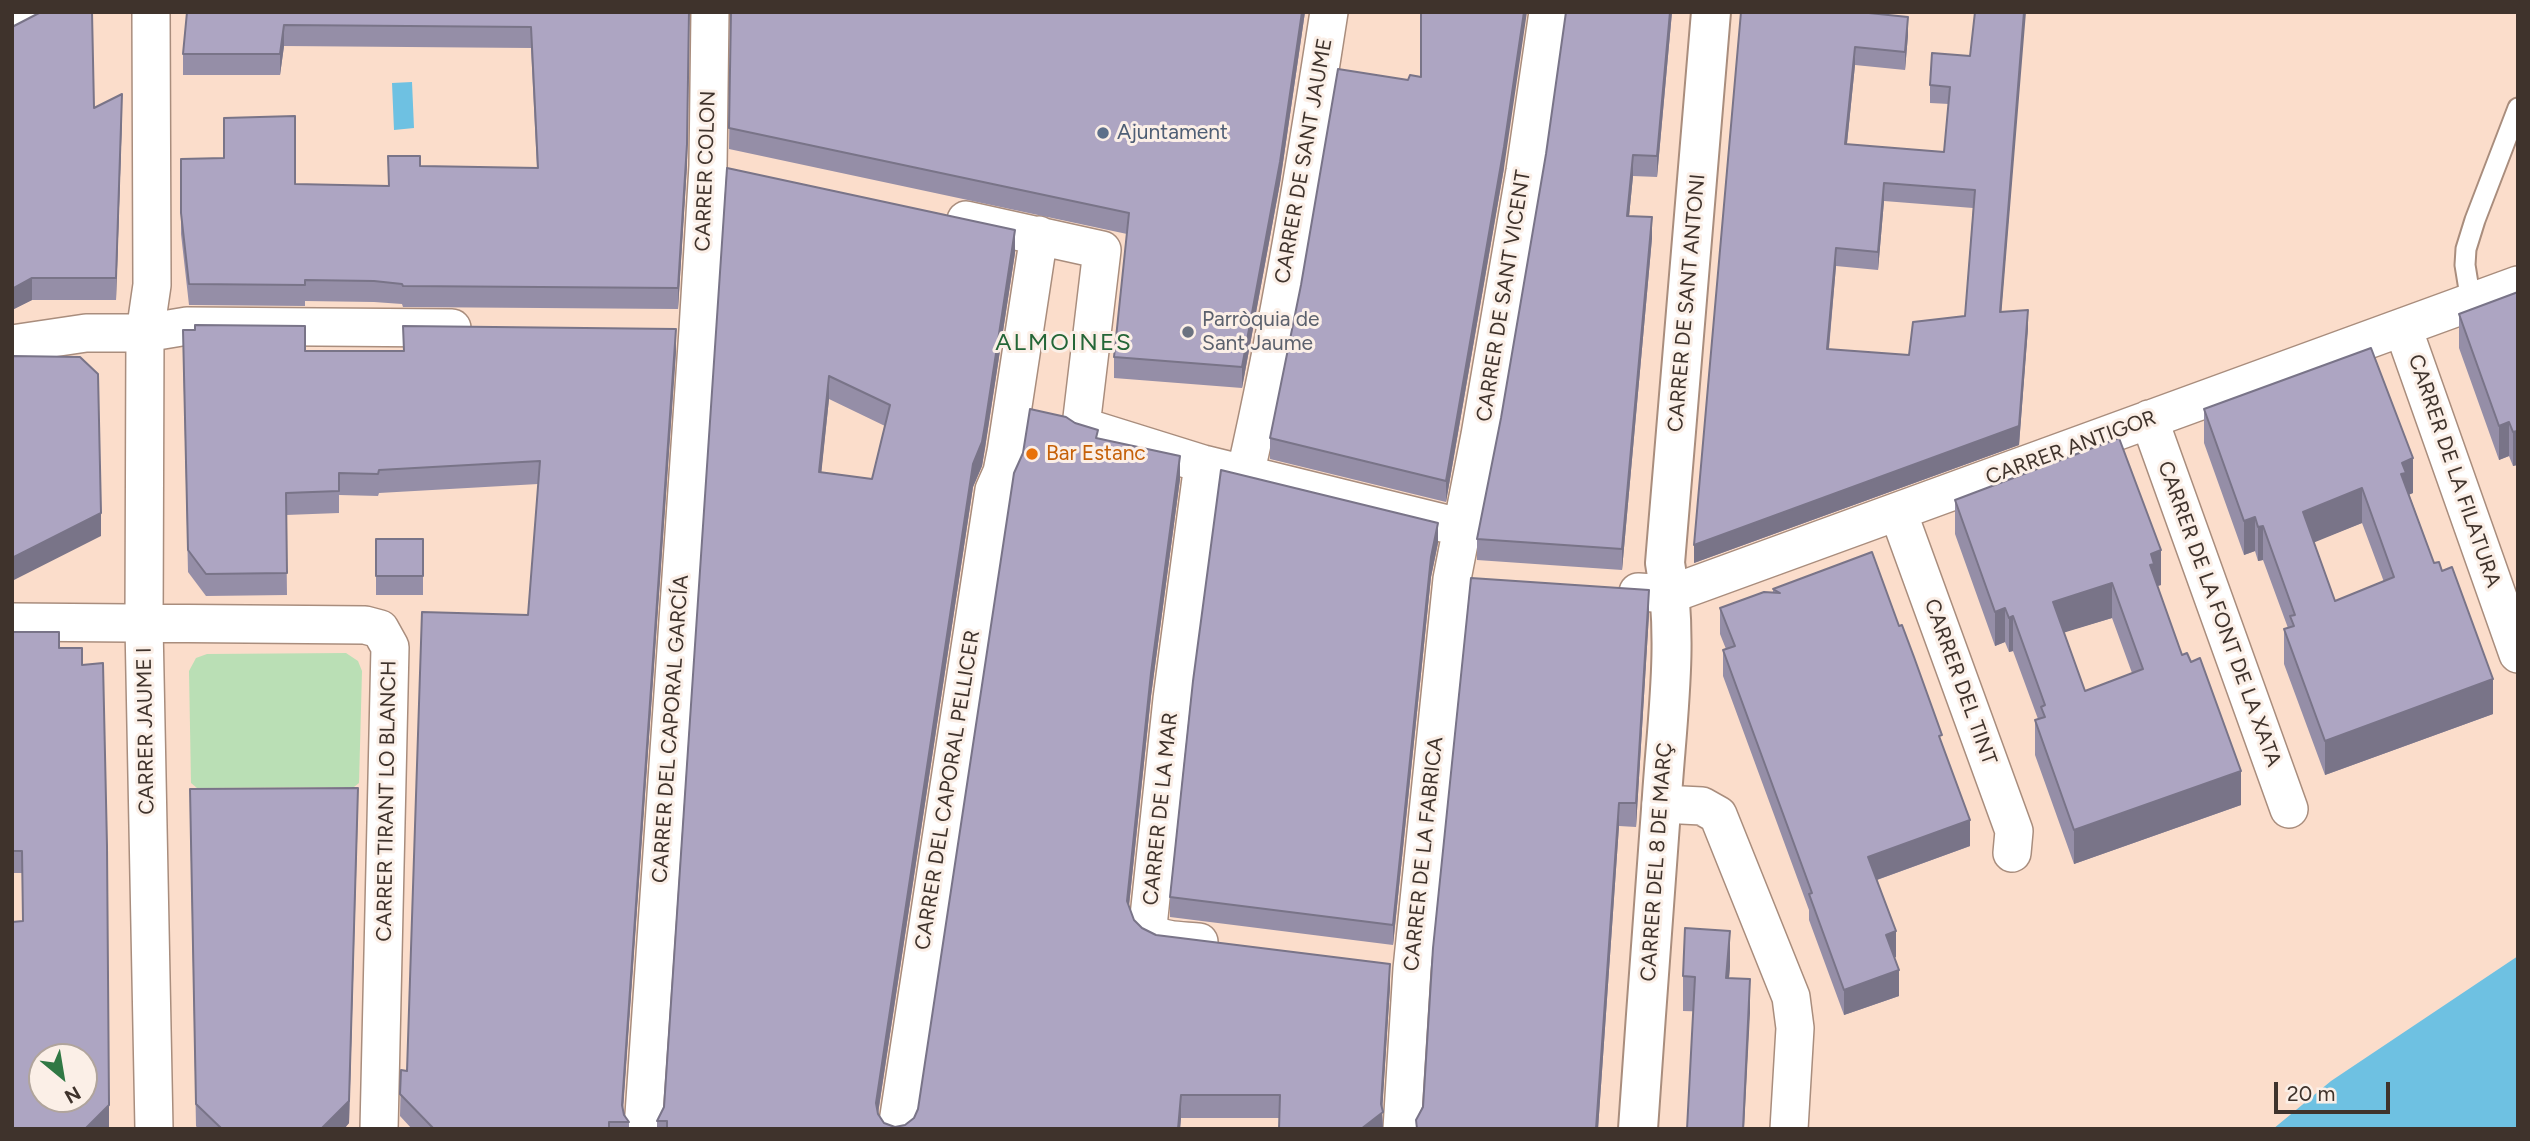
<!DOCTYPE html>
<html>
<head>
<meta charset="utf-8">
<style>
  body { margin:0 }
  #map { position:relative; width:2530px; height:1141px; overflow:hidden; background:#fbddcb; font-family:Figtree,sans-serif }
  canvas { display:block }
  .frame { position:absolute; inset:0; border:14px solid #3f332c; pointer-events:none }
  .north { position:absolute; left:28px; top:1043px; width:70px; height:70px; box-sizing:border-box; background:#fbefe7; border:2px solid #b0a49c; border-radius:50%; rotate:150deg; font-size:19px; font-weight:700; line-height:28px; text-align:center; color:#3f332c }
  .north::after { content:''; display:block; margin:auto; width:24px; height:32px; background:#307844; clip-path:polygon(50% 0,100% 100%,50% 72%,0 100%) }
  .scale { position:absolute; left:2274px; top:1082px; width:116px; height:32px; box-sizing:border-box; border:4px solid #3f332c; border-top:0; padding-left:9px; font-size:21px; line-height:24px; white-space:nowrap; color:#3f332c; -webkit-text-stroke:5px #fbefe7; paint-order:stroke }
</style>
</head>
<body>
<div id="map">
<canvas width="2530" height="1141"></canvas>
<div class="frame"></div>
<div class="north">N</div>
<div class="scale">20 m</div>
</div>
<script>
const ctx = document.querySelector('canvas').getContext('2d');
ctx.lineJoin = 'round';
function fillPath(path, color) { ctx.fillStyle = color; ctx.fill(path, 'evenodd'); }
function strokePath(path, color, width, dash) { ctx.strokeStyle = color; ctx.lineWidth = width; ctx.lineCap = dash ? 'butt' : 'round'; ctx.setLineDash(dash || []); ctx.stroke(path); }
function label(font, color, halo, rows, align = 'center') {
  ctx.font = font + ' Figtree,sans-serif'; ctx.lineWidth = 6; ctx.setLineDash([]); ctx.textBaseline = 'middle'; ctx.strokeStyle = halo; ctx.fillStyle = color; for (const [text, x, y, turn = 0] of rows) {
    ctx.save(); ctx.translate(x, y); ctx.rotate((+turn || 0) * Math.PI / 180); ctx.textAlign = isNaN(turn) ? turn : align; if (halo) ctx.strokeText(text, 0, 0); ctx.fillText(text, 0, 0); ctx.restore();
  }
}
fillPath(new Path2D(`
  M346,653L358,661L362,671L359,783L354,787L197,788L191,783L189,671L196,658L207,654Z`), '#badfb5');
fillPath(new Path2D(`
  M412,82L414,128L394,130L392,83Z
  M2518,956V1129H2273L2331,1081Z`), '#6ec1e2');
const lane = new Path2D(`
  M2471,302L2465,265L2466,249L2475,220L2518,108`);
const street = new Path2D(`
  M151,12L152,285L145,333L144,625L154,1129
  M12,25L37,12
  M966,220L1102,250L1081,426L1203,464L1463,528
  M2403,328L2518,654
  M12,344L86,333H145L187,326L452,328
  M2149,419L2289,809
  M1245,475C1280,322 1305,167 1329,12
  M1898,512L2014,831L2012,853
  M1638,592L1671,594L2518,285
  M12,622L365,625L380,629L390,647L379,1129
  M1661,804L1702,806L1718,815L1791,997L1795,1028L1789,1129
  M1199,942C1182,940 1156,943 1148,926L1172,699L1203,464
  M643,1129L698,330L708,166L710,12
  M897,1129L994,490L1002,472L1006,452L1039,235
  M1402,1129L1412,969L1452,579L1480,435L1525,171L1548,12`);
const secondary = new Path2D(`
  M1638,1129C1646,1018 1653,907 1662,796C1667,721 1679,638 1665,563L1711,12`);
strokePath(lane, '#a98d7d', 23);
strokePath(street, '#a98d7d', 40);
strokePath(secondary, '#a98d7d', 42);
strokePath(lane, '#fff', 19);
strokePath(street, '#fff', 37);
strokePath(secondary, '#fff', 38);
fillPath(new Path2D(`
  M187,12H689L687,165L678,309L403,307L402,304L374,302L305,301V306L189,305L181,234V159L295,184L388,186V156L420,166L537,168L531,48L284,46L280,75H183V54Z
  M731,12H1305L1280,183L1242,388L1114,378V357L1127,234L729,149Z
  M1672,12L1657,177L1633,176L1629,216L1652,238L1622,570L1477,560V539L1501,418L1546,154Z
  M1860,13L1908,35L1905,70L1855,65L1847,144L1944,152L1949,104L1930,103V85L1970,56L2001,312L2028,328L2019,445L1694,563ZM1884,201L1973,208L1965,316L1909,355L1829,349L1836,266L1878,270Z
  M12,27L94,108L122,116L116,300H32L12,310Z
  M1421,77L1504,168L1446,502L1270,459V438L1408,80Z
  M727,168L1015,253L985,448L982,466L973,487L878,1114L884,1123L895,1127L905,1125L914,1118L918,1109L1098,439L1180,479L1151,696L1129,906L1134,920L1142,928L1156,935L1390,987L1382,1110L1383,1129L1279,1118H1181L1180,1129H657V1121L664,1107ZM829,399L885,426L872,479L821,473Z
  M2518,292V466L2517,465L2513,466L2509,456L2499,460L2459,348V314Z
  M195,325L305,351H676L623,1111L624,1115L629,1122V1129H412L400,1116L401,1070L407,1071L528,615L538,484L379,493L378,496L339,495V513L286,515L287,595L206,596L188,572L183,352L195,330Z
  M2204,409L2413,493L2409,494L2434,563L2493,714L2325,775L2284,664V629L2288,628L2263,560L2258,561L2255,551L2244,555L2204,443ZM2362,523L2384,582L2335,601L2313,542Z
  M1955,500L2161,585L2157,586L2182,655L2241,805L2074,864L2035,755V720L2038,719L2013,651L2009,652L2005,642L1995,646L1955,534ZM2112,618L2132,673L2085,691L2064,632Z
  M376,539H423V595H376Z
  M1438,543L1431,577L1393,945L1170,917V897Z
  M1872,552L1942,745L1970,846L1877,880L1896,957L1894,958L1899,996L1844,1015L1809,920V910L1723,676V650L1726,649L1720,634V608L1773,593V589Z
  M1649,614L1636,827L1619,826L1598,1129H1416V1120Z
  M12,632L59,648L82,665L109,1128L108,1129H12L22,921V873H12Z
  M358,810L349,1123L344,1129H198L196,1126L190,811Z
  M1730,966L1729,978L1750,1013L1683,1011V976Z`), '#958ea7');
fillPath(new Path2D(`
  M689,12L687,165L678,309V288Z
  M1302,12H1305L1280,183L1242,388V367Z
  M1524,12H1527L1504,168L1446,502V481Z
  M1670,12H1672L1657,177V156Z
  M2024,12H2026L2000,330V312Z
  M1908,17V35L1905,70V52Z
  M284,25V46L280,75V54Z
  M1855,47V65L1845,162V144Z
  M122,94V116L116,300V278Z
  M1633,155V176L1627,237V216Z
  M1884,183V201L1878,270V252Z
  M1652,217V238L1622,570V549Z
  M1015,230V253L985,448L982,466L973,487L876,1126V1103L973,464Z
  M1836,248V266L1827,367V349Z
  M32,278V300L12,310V289Z
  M2028,310V328L2019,445L1694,563V545Z
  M676,329V351L622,1122V1105Z
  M829,376V399L819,495V472Z
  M2509,422V456L2499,460V426Z
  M2517,431V465L2513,466V432Z
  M1180,456V479L1151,696L1127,924V901L1151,673Z
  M2413,458V493L2406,496L2401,474L2402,463Z
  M2362,488V523L2303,547V512Z
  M101,513V536L12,581V558Z
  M2255,517V551L2244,555V521Z
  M1438,523V543L1431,577L1393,945V925L1431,557Z
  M2263,526V560L2258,561V527Z
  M2161,550V585L2154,587L2150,565L2151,554Z
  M2112,583V618L2053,636V602Z
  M1649,590V614L1636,827V803Z
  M2005,608V642L1995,646V612Z
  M2013,616V651L2009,652V618Z
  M2493,679V714L2325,775V741Z
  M2241,771V805L2074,864V830Z
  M358,788L349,1123L344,1129H321Z
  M1619,803V826L1598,1129H1596Z
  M1970,820V846L1868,883V857Z
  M1730,931V966L1726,1012V978Z
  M1896,931V957L1886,961V935Z
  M1390,964V987L1382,1113L1383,1129H1361L1381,1104Z
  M1899,970V996L1844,1015V990Z
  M1750,979V1013L1744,1129H1743Z
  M1181,1095V1118L1180,1129H1178Z
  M109,1105V1128L108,1129H85Z`), '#797488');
const building = new Path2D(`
  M41,12H92L94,108L122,94L116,278H32L12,289V27Z
  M187,12H689L687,144L678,288L403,286L402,284L374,281L305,280V285L189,284L181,213V159L224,158V118L295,116V184L389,186L388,156H420V166L538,168L531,27L284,25L280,54H183Z
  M731,12H1302L1280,162L1242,367L1114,357L1129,213L729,128Z
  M1421,12H1524L1504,147L1446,481L1270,438L1301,285L1338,69L1408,80L1410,75L1421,77Z
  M1566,12H1670L1657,156L1633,155L1627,216L1652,217L1622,549L1477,539L1501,418L1546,154Z
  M1741,12H1859L1908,17L1905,52L1855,47L1845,144L1944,152L1950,87L1930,85L1932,53L1970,56L1975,12H2024L2000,312L2028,310L2019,426L1694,545ZM1884,183L1975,190L1965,316L1913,322L1909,355L1827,349L1836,248L1878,252Z
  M727,168L1015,230L985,425L982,442L973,464L876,1103L878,1114L884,1123L895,1127L905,1125L914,1118L918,1109L1014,473L1023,453L1030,409L1066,417L1075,423L1098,430L1096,438L1180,456L1151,673L1127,901L1134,920L1142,928L1156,935L1390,964L1381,1104L1383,1112L1361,1129H1279L1280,1095H1181L1178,1129H667V1121H657L664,1107ZM829,376L890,405L872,479L819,472Z
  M2518,292V432L2517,431L2513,432L2509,422L2499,426L2459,314Z
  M195,325L305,326V351H404L403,326L676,329L622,1105L624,1115L629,1122H609V1129H434L400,1094L401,1070L407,1071L422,612L528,615L540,461L379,470L378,474L339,473V491L286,493L287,573L206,574L188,550L183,330H195Z
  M2371,348L2413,458L2402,463L2406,473L2401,474L2434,563L2439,562L2442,571L2452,567L2493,679L2325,741L2284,629L2294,626L2290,616L2295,615L2263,526L2258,527L2255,517L2244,521L2204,409ZM2362,488L2394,577L2335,601L2303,512Z
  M12,356L80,357L98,374L101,513L12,558Z
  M2119,438L2161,550L2151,554L2154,564L2150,565L2182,655L2187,653L2191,662L2200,658L2241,771L2074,830L2035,720L2045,717L2041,707L2045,705L2013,616L2009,618L2005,608L1995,612L1955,500ZM2112,583L2143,669L2085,691L2053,602Z
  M1221,470L1438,523L1431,557L1393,925L1170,897L1193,681Z
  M376,539H423V576H376Z
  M1872,552L1899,626L1902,625L1914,657L1942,735L1939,736L1970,820L1868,857L1896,931L1886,935L1899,970L1844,990L1809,894L1812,893L1723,650L1735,646L1720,608L1764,592L1780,593L1773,589Z
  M1471,578L1649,590L1636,803H1619L1596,1129H1417L1416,1120L1423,1107L1433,948Z
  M12,632H59V648H82V665L103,663L107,846L109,1105L85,1129H12V922L23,921L22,851H12ZM42,1057H84V1099H42Z
  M358,788L349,1101L321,1129H222L196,1104L190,789Z
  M1685,928L1730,931L1726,978L1750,979L1743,1129H1687L1695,977L1683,976Z`);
fillPath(building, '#ada5c2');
strokePath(building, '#797488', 2);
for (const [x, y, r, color] of [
  [1103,133,7,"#5c6f8a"],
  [1188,332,7,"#6b7280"],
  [1032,454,7,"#e8710a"]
]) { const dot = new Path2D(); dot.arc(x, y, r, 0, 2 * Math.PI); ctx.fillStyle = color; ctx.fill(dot); strokePath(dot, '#fbefe7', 2.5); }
label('21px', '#4e5e75', '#fbefe7', [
  ["Ajuntament",1117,133]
], 'left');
label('21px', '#3f332c', '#fbefe7', [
  ["CARRER DE SANT JAUME",1304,161,-80],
  ["CARRER COLON",706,171,-88],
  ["CARRER DE SANT VICENT",1504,296,-81],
  ["CARRER DE SANT ANTONI",1687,303,-85],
  ["CARRER ANTIGOR",2071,448,-20],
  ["CARRER DE LA FILATURA",2454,471,71],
  ["CARRER DE LA FONT DE LA XATA",2219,614,70],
  ["CARRER DEL TINT",1960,682,70],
  ["CARRER DEL CAPORAL GARCÍA",671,729,-86],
  ["CARRER JAUME I",146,731,-91],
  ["CARRER DEL CAPORAL PELLICER",948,790,-81],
  ["CARRER TIRANT LO BLANCH",387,801,-89],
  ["CARRER DE LA MAR",1161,809,-84],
  ["CARRER DE LA FABRICA",1424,854,-84],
  ["CARRER DEL 8 DE MARÇ",1657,862,-86]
]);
label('21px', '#5b616d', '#fbefe7', [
  ["Parròquia de",1202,320],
  ["Sant Jaume",1202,344]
], 'left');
label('21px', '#c56008', '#fbefe7', [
  ["Bar Estanc",1046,454]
], 'left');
ctx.letterSpacing = '2px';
label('24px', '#246637', '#fbefe7', [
  ["ALMOINES",1064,343]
]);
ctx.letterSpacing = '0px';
</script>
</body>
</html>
